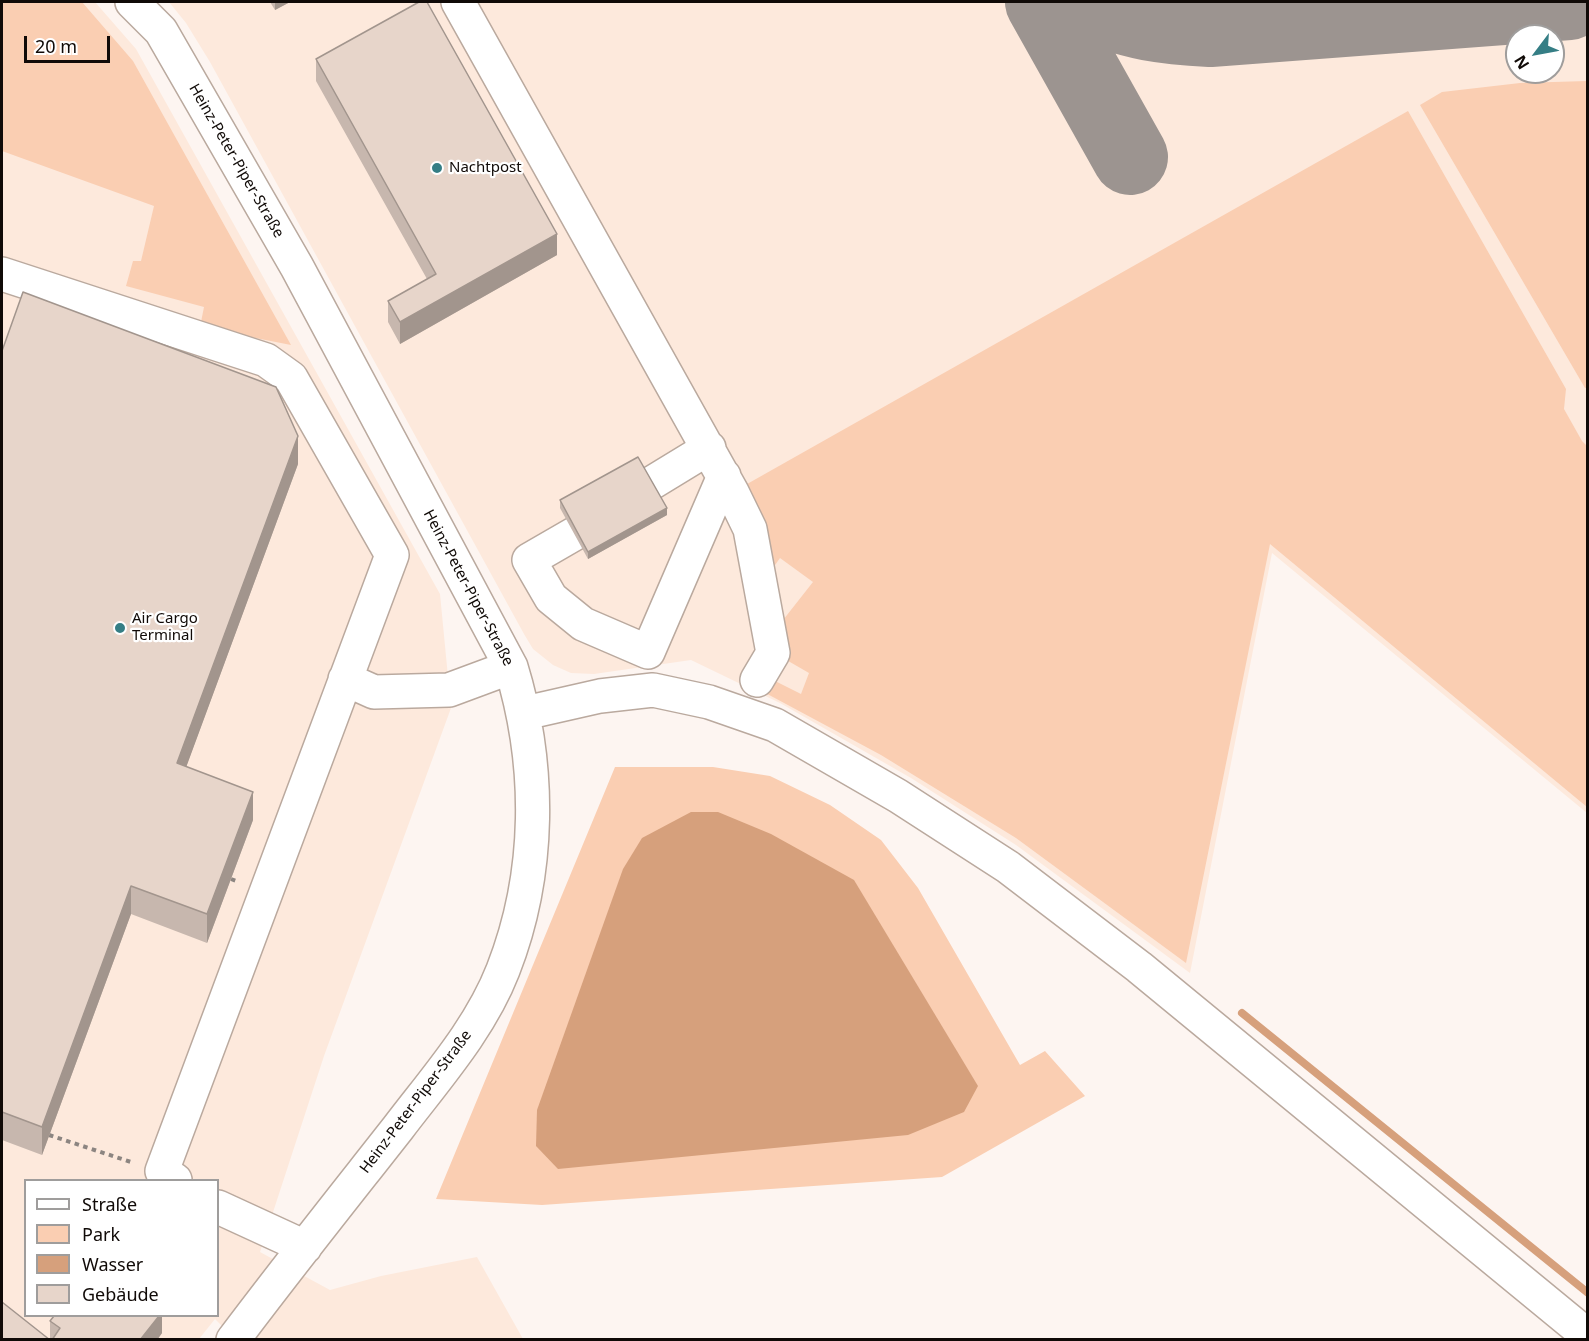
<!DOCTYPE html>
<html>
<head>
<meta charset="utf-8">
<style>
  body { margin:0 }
  #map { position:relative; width:1589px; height:1341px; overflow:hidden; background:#fdf5f1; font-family:"Noto Sans",sans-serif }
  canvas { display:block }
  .frame { position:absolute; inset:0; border:3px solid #100a07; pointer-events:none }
  .legend { position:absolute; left:24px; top:1179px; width:195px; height:138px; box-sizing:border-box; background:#fff; border:2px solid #9f9d9c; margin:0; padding:8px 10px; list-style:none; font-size:18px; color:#100a07 }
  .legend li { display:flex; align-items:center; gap:12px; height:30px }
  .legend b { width:30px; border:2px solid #9f9d9c }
  .north { position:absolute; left:1505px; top:24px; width:60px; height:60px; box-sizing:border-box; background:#fff; border:2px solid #9f9d9c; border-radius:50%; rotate:238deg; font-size:16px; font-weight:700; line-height:24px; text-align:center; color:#100a07 }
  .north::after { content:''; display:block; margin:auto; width:21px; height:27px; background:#357e85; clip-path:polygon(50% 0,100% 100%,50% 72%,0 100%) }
  .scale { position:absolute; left:24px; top:36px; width:86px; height:27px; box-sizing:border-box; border:3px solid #100a07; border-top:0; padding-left:8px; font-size:18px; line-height:21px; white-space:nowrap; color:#100a07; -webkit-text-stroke:4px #fff; paint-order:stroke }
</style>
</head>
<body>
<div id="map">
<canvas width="1589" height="1341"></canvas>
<div class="frame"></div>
<ul class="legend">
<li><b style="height:8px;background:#fff"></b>Straße</li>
<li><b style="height:16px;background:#faceb2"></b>Park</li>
<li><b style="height:16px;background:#d6a07c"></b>Wasser</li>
<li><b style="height:16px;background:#e7d5ca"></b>Gebäude</li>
</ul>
<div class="north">N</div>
<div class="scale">20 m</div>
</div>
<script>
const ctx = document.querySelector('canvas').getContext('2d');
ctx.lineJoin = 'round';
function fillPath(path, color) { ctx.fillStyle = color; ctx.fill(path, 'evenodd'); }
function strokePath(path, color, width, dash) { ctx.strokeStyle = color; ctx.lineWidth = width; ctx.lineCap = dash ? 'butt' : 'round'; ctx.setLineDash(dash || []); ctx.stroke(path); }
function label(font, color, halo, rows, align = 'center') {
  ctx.font = font + ' "Noto Sans",sans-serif'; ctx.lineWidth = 4.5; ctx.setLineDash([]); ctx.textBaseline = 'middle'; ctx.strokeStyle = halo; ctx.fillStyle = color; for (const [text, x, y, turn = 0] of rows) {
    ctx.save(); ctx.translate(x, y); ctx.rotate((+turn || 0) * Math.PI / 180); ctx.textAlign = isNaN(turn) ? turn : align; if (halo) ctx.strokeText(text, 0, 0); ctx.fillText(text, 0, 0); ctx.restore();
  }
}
fillPath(new Path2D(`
  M2,2H95L136,49L440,594L451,708L324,1056L260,1252L330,1290L381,1276L477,1257L523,1339H235L215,1319L199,1339L2,1340ZM26,1180H218V1316H26Z
  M169,2H1587V813L1272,553L1190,973L1016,845L911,778L780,703L691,660L594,674L571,673L553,665L533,649L524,634L210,62L186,23ZM1517,36H1553V72H1517Z`), '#fde9dc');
fillPath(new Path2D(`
  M2,2H82L133,61L291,345L200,327L204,307L126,286L133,261H141L154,206L2,151Z
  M1587,81L1588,387L1585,388L1420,105L1442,92L1520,83Z
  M1408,111L1566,389L1564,409L1582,441L1587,446V807L1270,544L1186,963L1016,838L881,755L758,689L765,676L801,694L809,673L783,658L776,629L813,582L780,558L768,575L740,488Z
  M615,767H713L770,776L830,805L881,840L918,888L1020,1065L1045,1051L1085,1096L942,1177L542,1205L436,1199Z`), '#faceb2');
fillPath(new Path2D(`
  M691,812H718L771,834L854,880L978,1086L964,1112L908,1135L558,1169L536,1146L537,1110L623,869L642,838Z`), '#d6a07c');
strokePath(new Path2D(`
  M1242,1013L1588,1293`), '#d6a07c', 8);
strokePath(new Path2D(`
  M1043,2L1130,157
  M1091,2C1125,23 1171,27 1210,29L1569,2`), '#9c9490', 76);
const minor = new Path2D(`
  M132,2L161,31L297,267L511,667C541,765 541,873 503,970C480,1029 436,1078 398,1128C343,1198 287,1268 233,1340
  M458,2L732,492L750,529L773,653L757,680
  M2,274L266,360L291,378L392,555L162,1171L175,1180
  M650,484L709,448
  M574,534L529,560L551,598L583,624L648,652L724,476
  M345,679L374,692L449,690L511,667
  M525,713L600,696L653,690L709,702L775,725L898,796L1008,867L1139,967L1588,1336
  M218,1207L305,1247`);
strokePath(minor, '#baa99e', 36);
strokePath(new Path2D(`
  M231,879L239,882
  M49,1135L134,1163`), '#8c8581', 4, [4.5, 4.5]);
strokePath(minor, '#fff', 33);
fillPath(new Path2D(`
  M270,2H290L275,10Z
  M316,59L557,255L400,344L388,322V301L427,279L316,81Z
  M2,351L298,464L186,767L253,820L207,943L131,914L42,1155L2,1140Z
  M560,500L667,515L588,559L560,508Z
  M162,1316V1333L157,1340H2L50,1339V1321Z`), '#c7b7ae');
fillPath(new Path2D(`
  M275,2H290L275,10Z
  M557,234V255L400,344V322Z
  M298,436V464L177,792V763Z
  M667,508V515L588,559V552Z
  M253,792V820L207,943V914Z
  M131,886V914L42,1155V1127Z
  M3,1149V1163L2,1167V1153Z
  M159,1316H162V1333L157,1340H140Z`), '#a2958d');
const building = new Path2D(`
  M419,2H427L557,234L400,322L388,301L436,274L316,59Z
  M23,292L276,387L298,436L177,763L253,792L207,914L131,886L42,1127L2,1112V351Z
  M638,457L667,508L588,552L560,500Z
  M2,1302L50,1340H2Z
  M54,1316H159L140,1340H52L60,1328L50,1321Z`);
fillPath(building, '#e7d5ca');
strokePath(building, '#a2958d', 1.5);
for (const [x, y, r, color] of [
  [437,168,6,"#357e85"],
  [120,628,6,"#357e85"]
]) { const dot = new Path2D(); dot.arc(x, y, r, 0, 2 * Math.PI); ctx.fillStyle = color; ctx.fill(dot); strokePath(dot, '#fff', 2); }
label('15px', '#100a07', '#fff', [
  ["Heinz-Peter-Piper-Straße",236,161,60],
  ["Heinz-Peter-Piper-Straße",468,588,62],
  ["Heinz-Peter-Piper-Straße",416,1102,-53]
]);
label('15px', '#100a07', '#fff', [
  ["Nachtpost",449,168],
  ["Air Cargo",132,619],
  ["Terminal",132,636]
], 'left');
</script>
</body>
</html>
